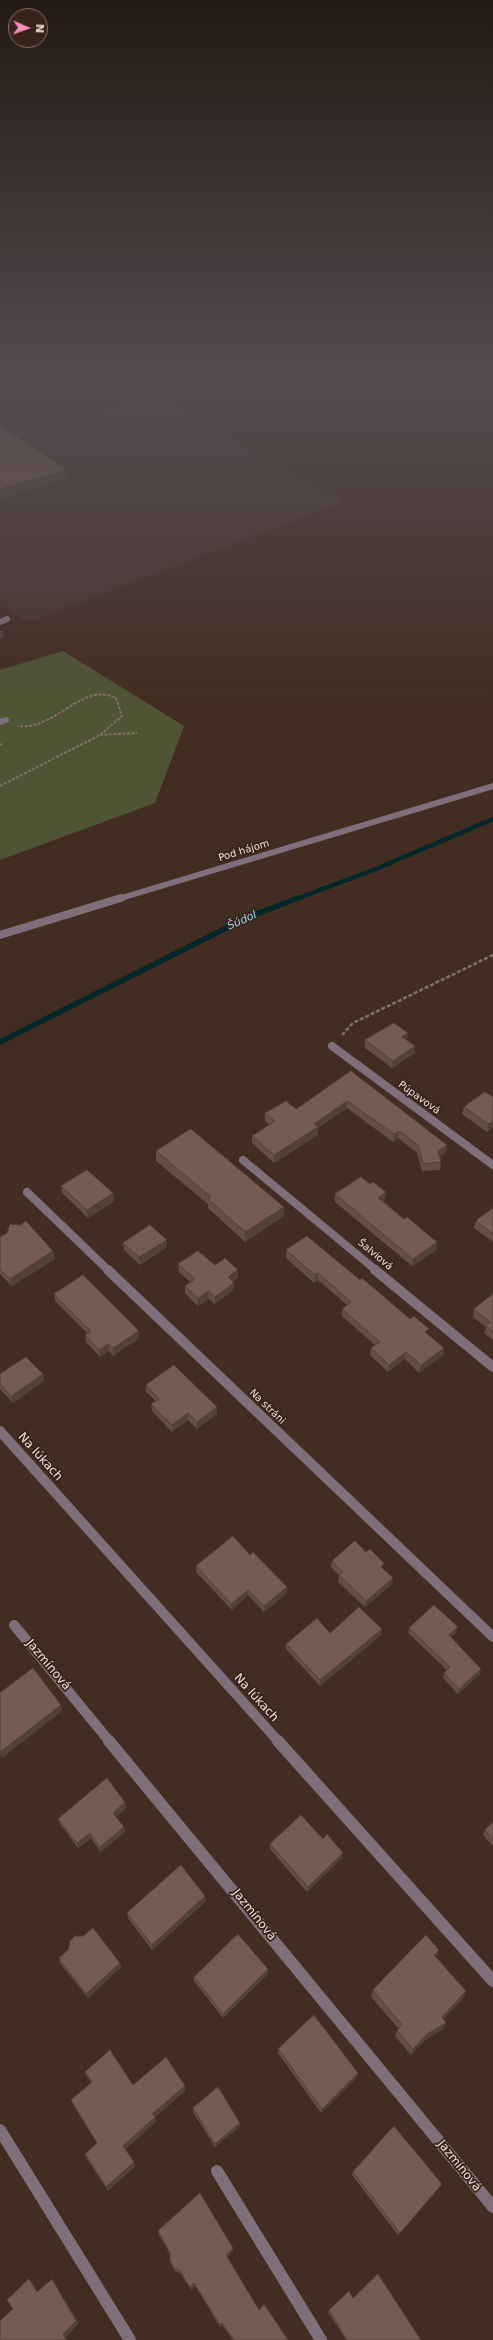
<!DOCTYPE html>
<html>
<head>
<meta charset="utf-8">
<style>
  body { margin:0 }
  #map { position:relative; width:493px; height:2340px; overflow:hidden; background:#432d23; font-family:"DejaVu Sans",sans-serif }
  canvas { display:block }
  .north { position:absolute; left:8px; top:8px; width:40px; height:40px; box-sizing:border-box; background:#38231a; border:1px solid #826f67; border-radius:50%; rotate:92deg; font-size:11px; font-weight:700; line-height:16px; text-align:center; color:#f0e1db }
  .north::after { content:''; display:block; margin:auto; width:14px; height:18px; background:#fe8ebb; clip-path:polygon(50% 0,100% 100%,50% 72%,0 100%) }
</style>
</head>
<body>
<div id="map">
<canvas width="493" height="2340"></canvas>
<div class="north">N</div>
</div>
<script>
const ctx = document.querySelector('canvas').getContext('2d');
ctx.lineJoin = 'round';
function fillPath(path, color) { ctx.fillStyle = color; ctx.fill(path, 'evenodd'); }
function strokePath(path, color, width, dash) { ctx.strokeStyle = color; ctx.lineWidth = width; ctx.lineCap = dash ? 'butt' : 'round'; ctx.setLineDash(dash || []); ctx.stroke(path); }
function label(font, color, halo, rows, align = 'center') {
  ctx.font = font + ' "DejaVu Sans",sans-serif'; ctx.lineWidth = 3.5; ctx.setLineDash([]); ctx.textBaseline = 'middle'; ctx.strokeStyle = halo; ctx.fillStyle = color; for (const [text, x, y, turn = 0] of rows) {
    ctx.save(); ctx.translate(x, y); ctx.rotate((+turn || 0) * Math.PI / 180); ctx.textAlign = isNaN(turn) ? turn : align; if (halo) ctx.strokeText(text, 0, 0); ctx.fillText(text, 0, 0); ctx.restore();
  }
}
fillPath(new Path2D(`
  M156,397L345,501L29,622L0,606V417L27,429Z`), '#493530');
fillPath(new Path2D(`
  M63,651L184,726L155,803L0,860V670Z`), '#4f5434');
strokePath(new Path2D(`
  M296,899L376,869L493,819`), '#00272a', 4.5);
strokePath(new Path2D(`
  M0,1042L244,919L298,898`), '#00272a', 5.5);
strokePath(new Path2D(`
  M100,735L137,733
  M0,744L2,745
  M0,786L100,735L122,716L116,698C83,681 55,731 18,726`), '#836f67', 2, [3, 1.5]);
strokePath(new Path2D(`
  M342,1035L353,1023L493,955`), '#836f67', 2.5, [4, 2]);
strokePath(new Path2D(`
  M0,622L7,619`), '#7f6f7a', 6);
strokePath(new Path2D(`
  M0,722L6,720
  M118,899L493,786`), '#7f6f7a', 6);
strokePath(new Path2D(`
  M0,935L121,898
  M332,1046L493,1165
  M243,1160L377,1271
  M27,1192L109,1271`), '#7f6f7a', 8);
strokePath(new Path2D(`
  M108,1270L493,1637
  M375,1270L493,1367
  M0,1431L279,1742
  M14,1625L110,1742`), '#7f6f7a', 10);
strokePath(new Path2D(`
  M109,1741L493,2207
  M278,1741L493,1981
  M0,2130L130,2340
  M217,2171L321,2340`), '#7f6f7a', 12);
fillPath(new Path2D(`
  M365,1040H407L415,1046V1053L392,1068L365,1048Z
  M351,1071L447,1145L446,1152L440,1156L441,1162L440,1170L422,1171L417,1153L398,1138L393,1142L347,1108L318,1128V1135L274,1163L252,1143V1136L270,1125L265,1121V1113L296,1109Z
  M493,1097V1127L487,1132L462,1114L464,1107Z
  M156,1151L284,1207V1216L245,1242L208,1208V1204L156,1161Z
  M61,1186L113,1193L114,1201L88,1218L62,1193Z
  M335,1194L385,1200L383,1201L404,1219L437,1242L436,1250L412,1266L335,1202Z
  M493,1208V1242L474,1228L476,1221Z
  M0,1237L55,1259L12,1286L0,1274Z
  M167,1240V1247L140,1265L124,1250L123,1243Z
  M286,1250L360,1280L410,1319L444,1348L443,1355L419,1373L405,1359L388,1372L370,1355L371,1348L375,1345L342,1316V1309L347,1305L318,1280L314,1283L286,1258Z
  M178,1264L215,1265L238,1278L233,1281L234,1290L215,1304L209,1299L198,1306L185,1293V1286L190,1282L179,1272Z
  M54,1294L139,1338L113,1356L109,1351L100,1357L86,1342L85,1335L87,1333L55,1301Z
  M493,1294V1340L484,1333L486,1327L473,1317L474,1309Z
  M0,1374H43L44,1381L13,1403L0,1389Z
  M146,1385L217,1414L197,1429L188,1420L172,1432L152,1411L151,1404L156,1401L146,1392Z
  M250,1555L287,1587V1593L264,1612L248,1595L232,1610L196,1572V1566Z
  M332,1561L383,1569L392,1584L365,1607L338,1582L339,1575L331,1567Z
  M409,1628L456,1632L451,1637L480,1674L458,1694L443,1678L444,1673L447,1670L408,1633Z
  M330,1633L381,1635L320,1686L286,1649V1644Z
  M125,1802L126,1808L116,1817L124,1827L125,1832L101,1852L91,1838L78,1848L60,1824L58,1819Z
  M493,1822V1846L483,1835L485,1830Z
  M323,1839L342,1858L307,1892L270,1849V1844Z
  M206,1901L152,1950L128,1918L127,1913Z
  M437,1956L436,1957L466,1991L464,1997L443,2019V2029L425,2040L411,2055L395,2036L397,2030L399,2029L371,1997L373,1990Z
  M59,1958L120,1963L121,1967L88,1998L60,1963Z
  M268,1974L223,2018L194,1981V1977Z
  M278,2049L358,2073L357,2077L321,2113L278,2053Z
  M85,2072L133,2085L185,2086V2091L155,2117L156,2121L126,2149L135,2166L108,2191L87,2159L85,2154L97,2143L73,2105L71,2100L91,2082L87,2077Z
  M193,2108L240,2123V2126L215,2147L193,2112Z
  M353,2172L442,2184L440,2187L398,2235L352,2175Z
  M158,2231L233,2251L227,2257L259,2310L288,2340H233L222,2325L220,2327L195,2286L191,2290L181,2274L175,2271L171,2264L170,2261V2254L159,2235Z
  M353,2298L421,2340H346L328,2312L329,2310Z`), '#654e47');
fillPath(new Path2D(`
  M66,470L67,479L0,499V489Z
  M3,630L4,637L0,639V631Z
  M408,1033L407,1040L402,1037Z
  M415,1046V1053L392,1068L393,1061Z
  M347,1101V1108L318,1128V1135L274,1163V1155L314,1124Z
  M493,1121V1127L487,1132L488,1124Z
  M399,1131L398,1138L393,1142L394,1134Z
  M447,1145L446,1152L437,1158L438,1151Z
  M386,1192L385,1200L377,1205L378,1198Z
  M113,1193L114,1201L88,1218L87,1210Z
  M284,1207V1216L245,1242V1232Z
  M167,1240V1247L140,1265L139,1257Z
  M437,1242L436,1250L412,1266L413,1259Z
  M53,1251L55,1259L12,1286L10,1279Z
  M238,1270V1278L228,1285V1277Z
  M318,1273V1280L314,1283L315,1275Z
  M234,1283V1290L215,1304V1297Z
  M208,1291L209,1299L198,1306V1298Z
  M139,1331V1338L113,1356V1348Z
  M108,1344L109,1351L100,1357L99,1350Z
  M444,1348L443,1355L419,1373L421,1365Z
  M406,1352L405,1359L388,1372L389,1365Z
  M43,1374L44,1381L13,1403L11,1396Z
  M217,1407V1414L197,1429V1422Z
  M188,1413V1420L172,1432V1425Z
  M393,1578L392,1584L365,1607L366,1601Z
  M287,1587V1593L264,1612V1606Z
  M248,1590V1595L232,1610L231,1604Z
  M458,1627L456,1632L448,1641L449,1635Z
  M382,1629L381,1635L320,1686V1680Z
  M481,1669L480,1674L458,1694L459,1689Z
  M61,1705L62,1711L1,1759L0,1752Z
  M125,1802L126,1808L114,1818L113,1813Z
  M124,1827L125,1832L101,1852L100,1847Z
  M90,1833L91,1838L78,1848L77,1843Z
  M343,1853L342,1858L307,1892L308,1887Z
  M205,1896L206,1901L152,1950V1945Z
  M439,1950L437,1956L432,1961L434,1955Z
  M120,1963L121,1967L88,1998L86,1994Z
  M268,1969V1974L223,2018V2014Z
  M466,1991L464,1997L440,2023L442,2017Z
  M446,2023L443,2029L425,2040L411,2055L413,2049L427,2034Z
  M358,2073L357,2077L321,2113L322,2109Z
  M185,2086V2091L155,2117L156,2121L125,2150L123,2146L152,2114Z
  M240,2123V2126L215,2147V2144Z
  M134,2162L135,2166L108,2191L106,2187Z
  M233,2248V2251L226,2258V2255Z
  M29,2279L32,2282L40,2295L37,2292Z
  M52,2279L54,2282L79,2323L66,2337L68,2340H66L63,2334Z
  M194,2283L195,2286L191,2290L190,2287Z
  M222,2323V2325L220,2327V2325Z`), '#524039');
const building = new Path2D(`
  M0,426L66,470L0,489Z
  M394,1023L408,1033L402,1037L415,1046L393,1061L365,1040Z
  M351,1071L447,1145L438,1151L441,1162L423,1164L418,1145L399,1131L394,1134L347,1101L314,1124L318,1127L274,1155L252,1136L275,1121L265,1113L286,1101L296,1109Z
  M485,1092L493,1097V1121L488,1124L464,1107Z
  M191,1129L284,1207L245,1232L208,1199L211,1197L156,1151Z
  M87,1170L113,1193L87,1210L61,1186Z
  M361,1177L370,1184L373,1182L386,1192L378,1198L404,1219L407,1217L437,1242L413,1259L335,1194Z
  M493,1208V1234L476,1221Z
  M26,1221L53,1251L10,1279L0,1269V1237L7,1233L10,1224L20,1225Z
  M150,1225L167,1240L139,1257L123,1243Z
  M307,1236L360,1280L362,1278L410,1319L414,1316L429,1329L425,1332L444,1348L421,1365L406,1352L389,1365L371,1348L380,1342L342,1309L351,1302L318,1273L315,1275L286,1250Z
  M198,1251L215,1265L225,1258L238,1270L228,1277L234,1283L215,1297L208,1291L198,1298L185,1286L195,1279L178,1264Z
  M83,1275L139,1331L113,1348L108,1344L99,1350L85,1335L91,1331L54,1294Z
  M493,1294V1332L486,1326L490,1322L474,1309Z
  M26,1357L43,1374L11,1396L0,1384V1374Z
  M174,1365L217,1407L197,1422L188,1413L172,1425L151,1404L159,1399L146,1385Z
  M233,1536L250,1555L253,1552L287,1587L264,1606L248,1590L231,1604L196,1566Z
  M355,1541L366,1552L370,1549L384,1563L381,1567L393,1578L366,1601L339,1575L343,1572L332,1561Z
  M434,1605L458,1627L449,1635L481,1669L459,1689L444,1673L450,1667L409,1628Z
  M359,1607L382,1629L320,1680L286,1644L317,1618L330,1633Z
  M33,1668L61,1705L0,1752V1693Z
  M107,1778L125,1802L113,1813L124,1827L100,1847L90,1833L77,1843L58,1819Z
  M301,1815L323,1839L327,1834L343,1853L308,1887L270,1844Z
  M493,1822V1839L485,1830Z
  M181,1865L205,1896L152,1945L127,1913Z
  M93,1928L120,1963L86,1994L59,1958L68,1950L70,1941L75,1936H83Z
  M238,1934L268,1969L223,2014L194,1977Z
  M426,1935L439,1950L434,1955L466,1991L442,2017L446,2023L427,2034L413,2049L397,2030L402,2025L373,1990Z
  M314,2015L358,2073L322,2109L278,2049Z
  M110,2050L133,2085L166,2057L185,2086L152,2114L155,2117L123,2146L134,2162L106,2187L85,2154L97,2143L71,2100L92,2082L85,2072Z
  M218,2087L240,2123L215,2144L193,2108Z
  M394,2126L442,2184L400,2233L353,2172Z
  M200,2193L233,2248L226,2255L259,2310L264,2304L288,2340H234L222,2323L220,2325L194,2283L190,2287L180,2271L174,2268L170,2261V2253L158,2231Z
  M378,2274L421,2340H347L329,2310L349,2291L353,2298Z
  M29,2279L37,2292L52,2279L76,2321L63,2334L66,2340H0V2321L13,2309L7,2300Z`);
fillPath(building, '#755b52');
strokePath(building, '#524039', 1);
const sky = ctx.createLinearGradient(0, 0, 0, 704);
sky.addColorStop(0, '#251913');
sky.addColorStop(0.54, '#554c50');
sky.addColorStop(1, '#554c5000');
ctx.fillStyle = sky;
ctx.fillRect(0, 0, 493, 704);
label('10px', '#f0e1db', '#38231a', [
  ["Pod hájom",244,851,-17],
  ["Púpavová",419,1098,36],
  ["Šalviová",375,1255,40],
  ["Na stráni",267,1407,44]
]);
label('italic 11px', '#88dfe8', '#38231a', [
  ["Šúdol",242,921,-24]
]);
label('12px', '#f0e1db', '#38231a', [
  ["Na lúkach",40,1457,48],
  ["Jazmínová",48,1665,50],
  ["Na lúkach",256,1698,48],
  ["Jazmínová",254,1915,51],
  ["Jazmínová",459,2166,51]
]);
</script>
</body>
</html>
